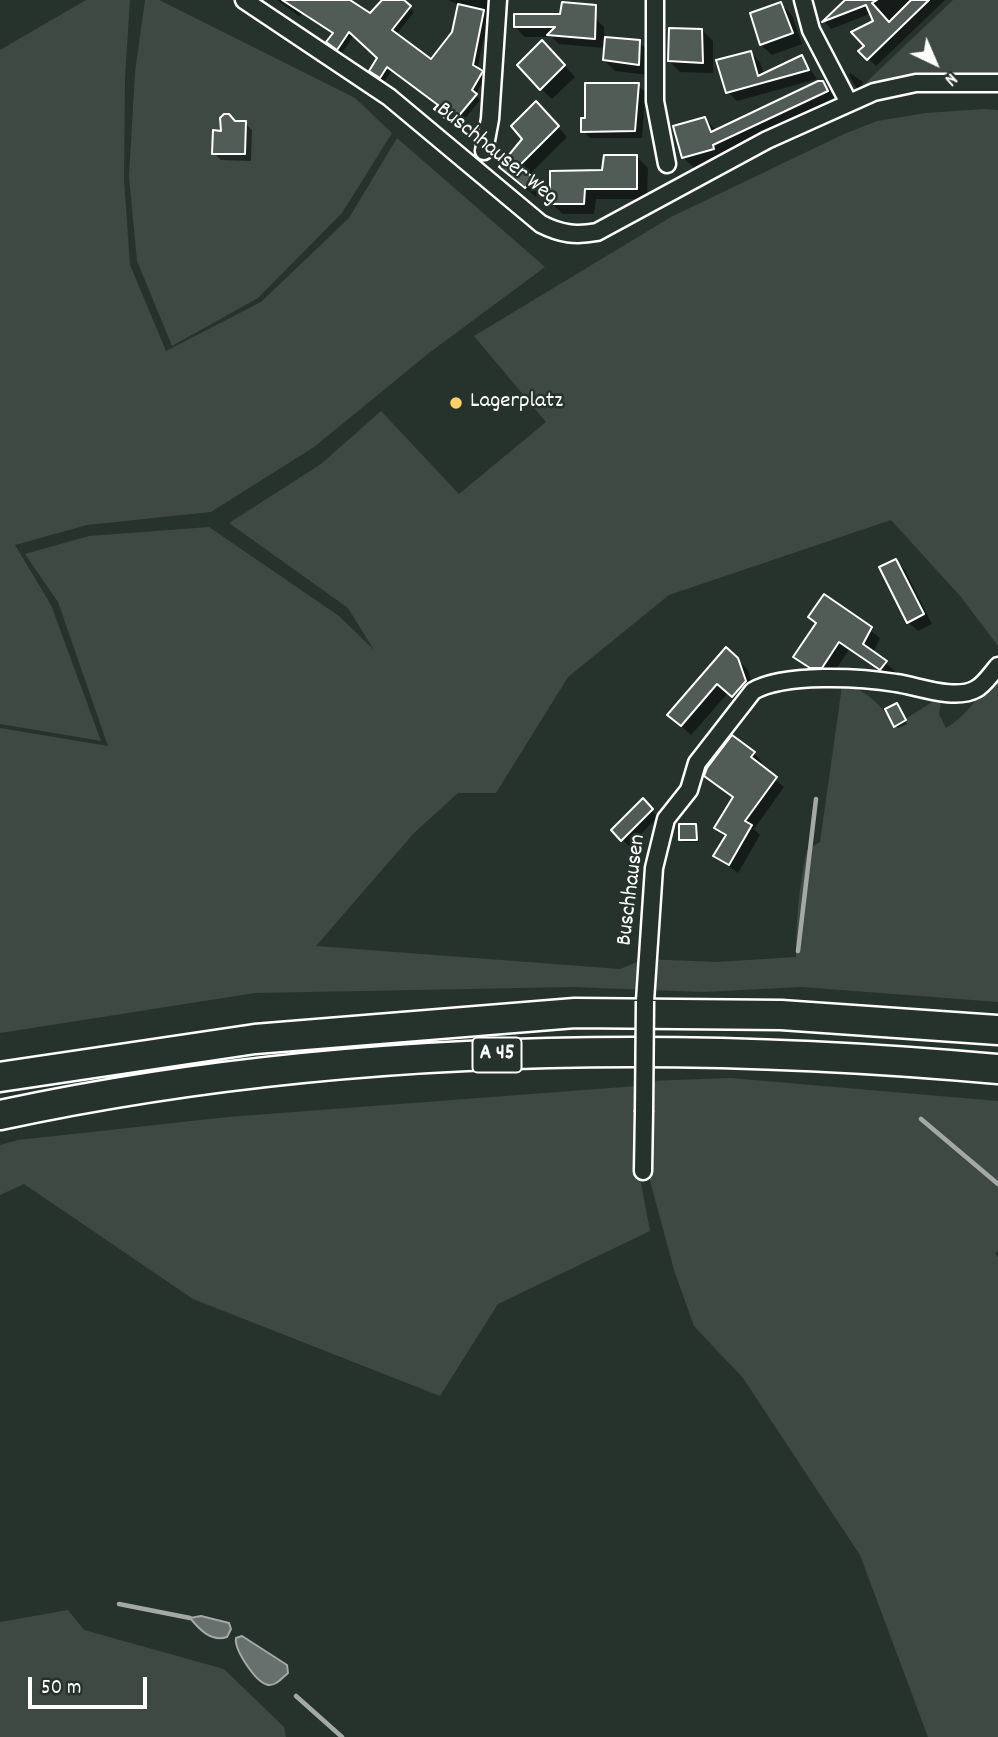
<!DOCTYPE html>
<html>
<head>
<meta charset="utf-8">
<style>
  body { margin:0 }
  #map { position:relative; width:998px; height:1737px; overflow:hidden; background:#26332d; font-family:Dekko,sans-serif }
  canvas { display:block }
  .north { position:absolute; left:900px; top:28px; width:70px; height:70px; -webkit-text-stroke:5px #26332d; paint-order:stroke; rotate:136deg; font-size:19px; font-weight:700; line-height:28px; text-align:center; color:#fff }
  .north::after { content:''; display:block; margin:auto; width:24px; height:32px; background:#fff; clip-path:polygon(50% 0,100% 100%,50% 72%,0 100%) }
  .scale { position:absolute; left:28px; top:1677px; width:119px; height:32px; box-sizing:border-box; border:4px solid #fff; border-top:0; padding-left:9px; font-size:21px; line-height:24px; white-space:nowrap; color:#fff; -webkit-text-stroke:5px #26332d; paint-order:stroke }
</style>
</head>
<body>
<div id="map">
<canvas width="998" height="1737"></canvas>
<div class="north">N</div>
<div class="scale">50 m</div>
</div>
<script>
const ctx = document.querySelector('canvas').getContext('2d');
ctx.lineJoin = 'round';
function fillPath(path, color) { ctx.fillStyle = color; ctx.fill(path, 'evenodd'); }
function strokePath(path, color, width, dash) { ctx.strokeStyle = color; ctx.lineWidth = width; ctx.lineCap = dash ? 'butt' : 'round'; ctx.setLineDash(dash || []); ctx.stroke(path); }
function label(font, color, halo, rows, align = 'center') {
  ctx.font = font + ' Dekko,sans-serif'; ctx.lineWidth = 5; ctx.setLineDash([]); ctx.textBaseline = 'middle'; ctx.strokeStyle = halo; ctx.fillStyle = color; for (const [text, x, y, turn = 0] of rows) {
    ctx.save(); ctx.translate(x, y); ctx.rotate((+turn || 0) * Math.PI / 180); ctx.textAlign = isNaN(turn) ? turn : align; if (halo) ctx.strokeText(text, 0, 0); ctx.fillText(text, 0, 0); ctx.restore();
  }
}
fillPath(new Path2D(`
  M86,0H130L125,78L124,180L130,265L166,351L261,302L349,218L397,138L545,267L429,353L314,447L211,512L87,525L15,545L51,605L101,741L0,724V50Z
  M145,0H159L355,98L392,133L342,213L258,298L172,346L137,261L129,177L135,72Z
  M953,0H998V77C942,73 912,75 858,90Z
  M984,109L998,110V646L961,597L891,520L669,595L568,677L496,793H458L414,833L316,946L620,969L644,959L716,962L796,957C796,921 799,886 807,850L820,842L842,686C864,686 885,709 894,726L942,696L939,714L946,728C966,717 981,692 998,675V1002L802,987L703,992L573,987L255,993L0,1033V728L108,746L58,602L25,554L89,536L209,527L339,616L374,650L348,608L229,523L321,464L381,411L459,494L546,422L474,336L671,217L844,134L877,121L926,113Z
  M730,1078L998,1101V1250L995,1254L998,1257V1737H928L860,1555L743,1378L694,1326L674,1270L648,1173V1081Z
  M637,1086L639,1172L650,1231L498,1304L440,1396L193,1299L24,1184L0,1195V1145L18,1140L228,1117Z
  M68,1610L84,1630L224,1669L284,1727L286,1737H0V1622Z`), '#3e4944');
const water = new Path2D(`
  M201,1616L229,1623L231,1629L227,1637C211,1642 200,1630 190,1618Z
  M242,1636L287,1665L288,1673C282,1678 276,1686 268,1685C255,1682 234,1649 236,1638Z`);
fillPath(water, '#67706c');
strokePath(water, '#a4a9a7', 2);
fillPath(new Path2D(`
  M277,0H333L370,16L385,0H401L414,12L396,35L432,61L454,33L459,5L448,0H488L486,28L477,70L486,77L475,95L480,100L458,127L441,114L440,105L392,70L385,81L375,75L379,58L354,35L342,53L333,46L334,34L302,13L300,17Z
  M848,0H945L876,66L861,51L876,22L872,13L831,29L825,22Z
  M781,4L792,15L802,44L772,55L761,45L752,14Z
  M594,17L604,27V39L639,42L650,53L649,75L615,71L604,60L605,48L559,44L552,37H525L515,27Z
  M702,30L713,41V73L680,72L669,61Z
  M553,53L575,77L552,99L541,89Z
  M751,53L760,62L764,75L802,57L817,79L737,101L728,92Z
  M850,73L863,82L858,90L849,76Z
  M822,81L838,102L724,160L694,168L683,157L705,119L717,131Z
  M638,85L645,92L642,138H590L583,131Z
  M546,113L567,137L528,176L542,189L536,197L501,167Z
  M235,123H245L252,130L251,161L221,160L214,153L223,133Z
  M637,157L648,168L647,199H596L594,214H563L552,204L604,172Z
  M896,561L905,570L932,624L918,631L908,622Z
  M825,596L880,638L873,653L895,671L890,678L849,650L831,676L820,677L795,657L818,624Z
  M738,660L748,670L754,692L742,705L728,693L691,735L679,724Z
  M899,708L907,724L898,728L895,726Z
  M754,753L762,762L759,766L784,787L754,829L760,835L738,873L716,856L726,838L716,828L734,799L706,776Z
  M643,801L658,817L629,846L613,830Z
  M696,826L699,842H683L680,839Z`), '#0007');
strokePath(new Path2D(`
  M798,951L816,799
  M921,1119L998,1184
  M119,1604L190,1618
  M296,1696L342,1737`), '#a4a9a7', 4.5);
const building = new Path2D(`
  M282,0H350L370,13L382,0H404L411,6L392,30L431,59L452,32L458,4L484,10L473,65L483,71L472,90L477,94L452,124L434,109L438,105L387,67L380,78L369,71L377,58L349,32L337,50L326,42L333,33Z
  M845,0H877L872,3L889,22L911,0H929L867,60L858,51L864,46L851,32L873,21L866,5L822,22Z
  M562,2L596,5L595,39L547,35L555,27H514V14H560Z
  M781,2L793,33L760,45L750,13Z
  M669,28L702,29L703,63L668,61Z
  M605,37L640,40L639,65L603,60Z
  M542,40L565,65L540,90L517,65Z
  M751,51L758,76L802,55L809,70L726,93L716,60Z
  M818,81H823L828,91L713,145L714,149L682,158L673,126L705,117L711,132Z
  M585,83H639L635,131L581,132V118H585Z
  M536,101L559,126L514,171H525L534,178L525,188L499,167L522,139L511,126Z
  M224,114H229L235,121H246L245,154H212L213,130L221,131L220,118Z
  M604,155H637V189H585L584,204H550V171L602,170Z
  M896,559L924,614L907,623L879,567Z
  M824,594L872,627L863,644L887,661L880,670L839,642L822,668H810L793,657L816,623L808,617Z
  M726,647L738,658L746,681L732,697L717,684L681,726L667,715Z
  M897,703L906,720L894,727L885,709Z
  M732,735L755,752L751,757L777,777L745,821L752,825L729,865L713,856L726,835L714,828L733,797L704,776L707,768Z
  M643,798L653,809L621,841L611,830Z
  M679,824H696L697,840H679Z`);
fillPath(building, '#515c57');
strokePath(building, '#fff', 2);
const minor = new Path2D(`
  M244,0L389,97L541,224C561,234 575,236 597,232L767,140L874,92L916,83H998
  M655,0V101L667,164
  M803,0L811,30L849,103
  M484,151L490,119L498,0
  M645,1001L654,868L666,819L689,790L697,763L753,691C784,673 860,677 896,683C918,686 955,701 976,689C984,685 992,673 998,666
  M643,1171L644,1112`);
const motorway = new Path2D(`
  M0,1077L255,1039L575,1013L781,1015L998,1030
  M0,1115C326,1045 667,1039 998,1069`);
strokePath(minor, '#fff', 21);
strokePath(motorway, '#fff', 33);
strokePath(minor, '#26332d', 16);
strokePath(motorway, '#26332d', 28);
const minorBridge = new Path2D(`
  M644,1112L645,1001`);
strokePath(minorBridge, '#fff', 21, []);
strokePath(minorBridge, '#26332d', 16);
for (const [x, y, r, color] of [
  [456,403,7,"#ffd166"]
]) { const dot = new Path2D(); dot.arc(x, y, r, 0, 2 * Math.PI); ctx.fillStyle = color; ctx.fill(dot); strokePath(dot, '#26332d', 2.5); }
for (const [x, y, w] of [
  [497,1055,49]
]) { const box = new Path2D(); box.roundRect(x - w / 2, y - 17.5, w, 35, 5); ctx.fillStyle = '#26332d'; ctx.fill(box); strokePath(box, '#fff', 2); }
label('bold 21px', '#fff', null, [
  ["A 45",497,1055]
]);
label('23px', '#fff', '#26332d', [
  ["Buschhauser Weg",496,155,39],
  ["Buschhausen",633,890,-83]
]);
label('23px', '#fff', '#26332d', [
  ["Lagerplatz",470,403]
], 'left');
</script>
</body>
</html>
